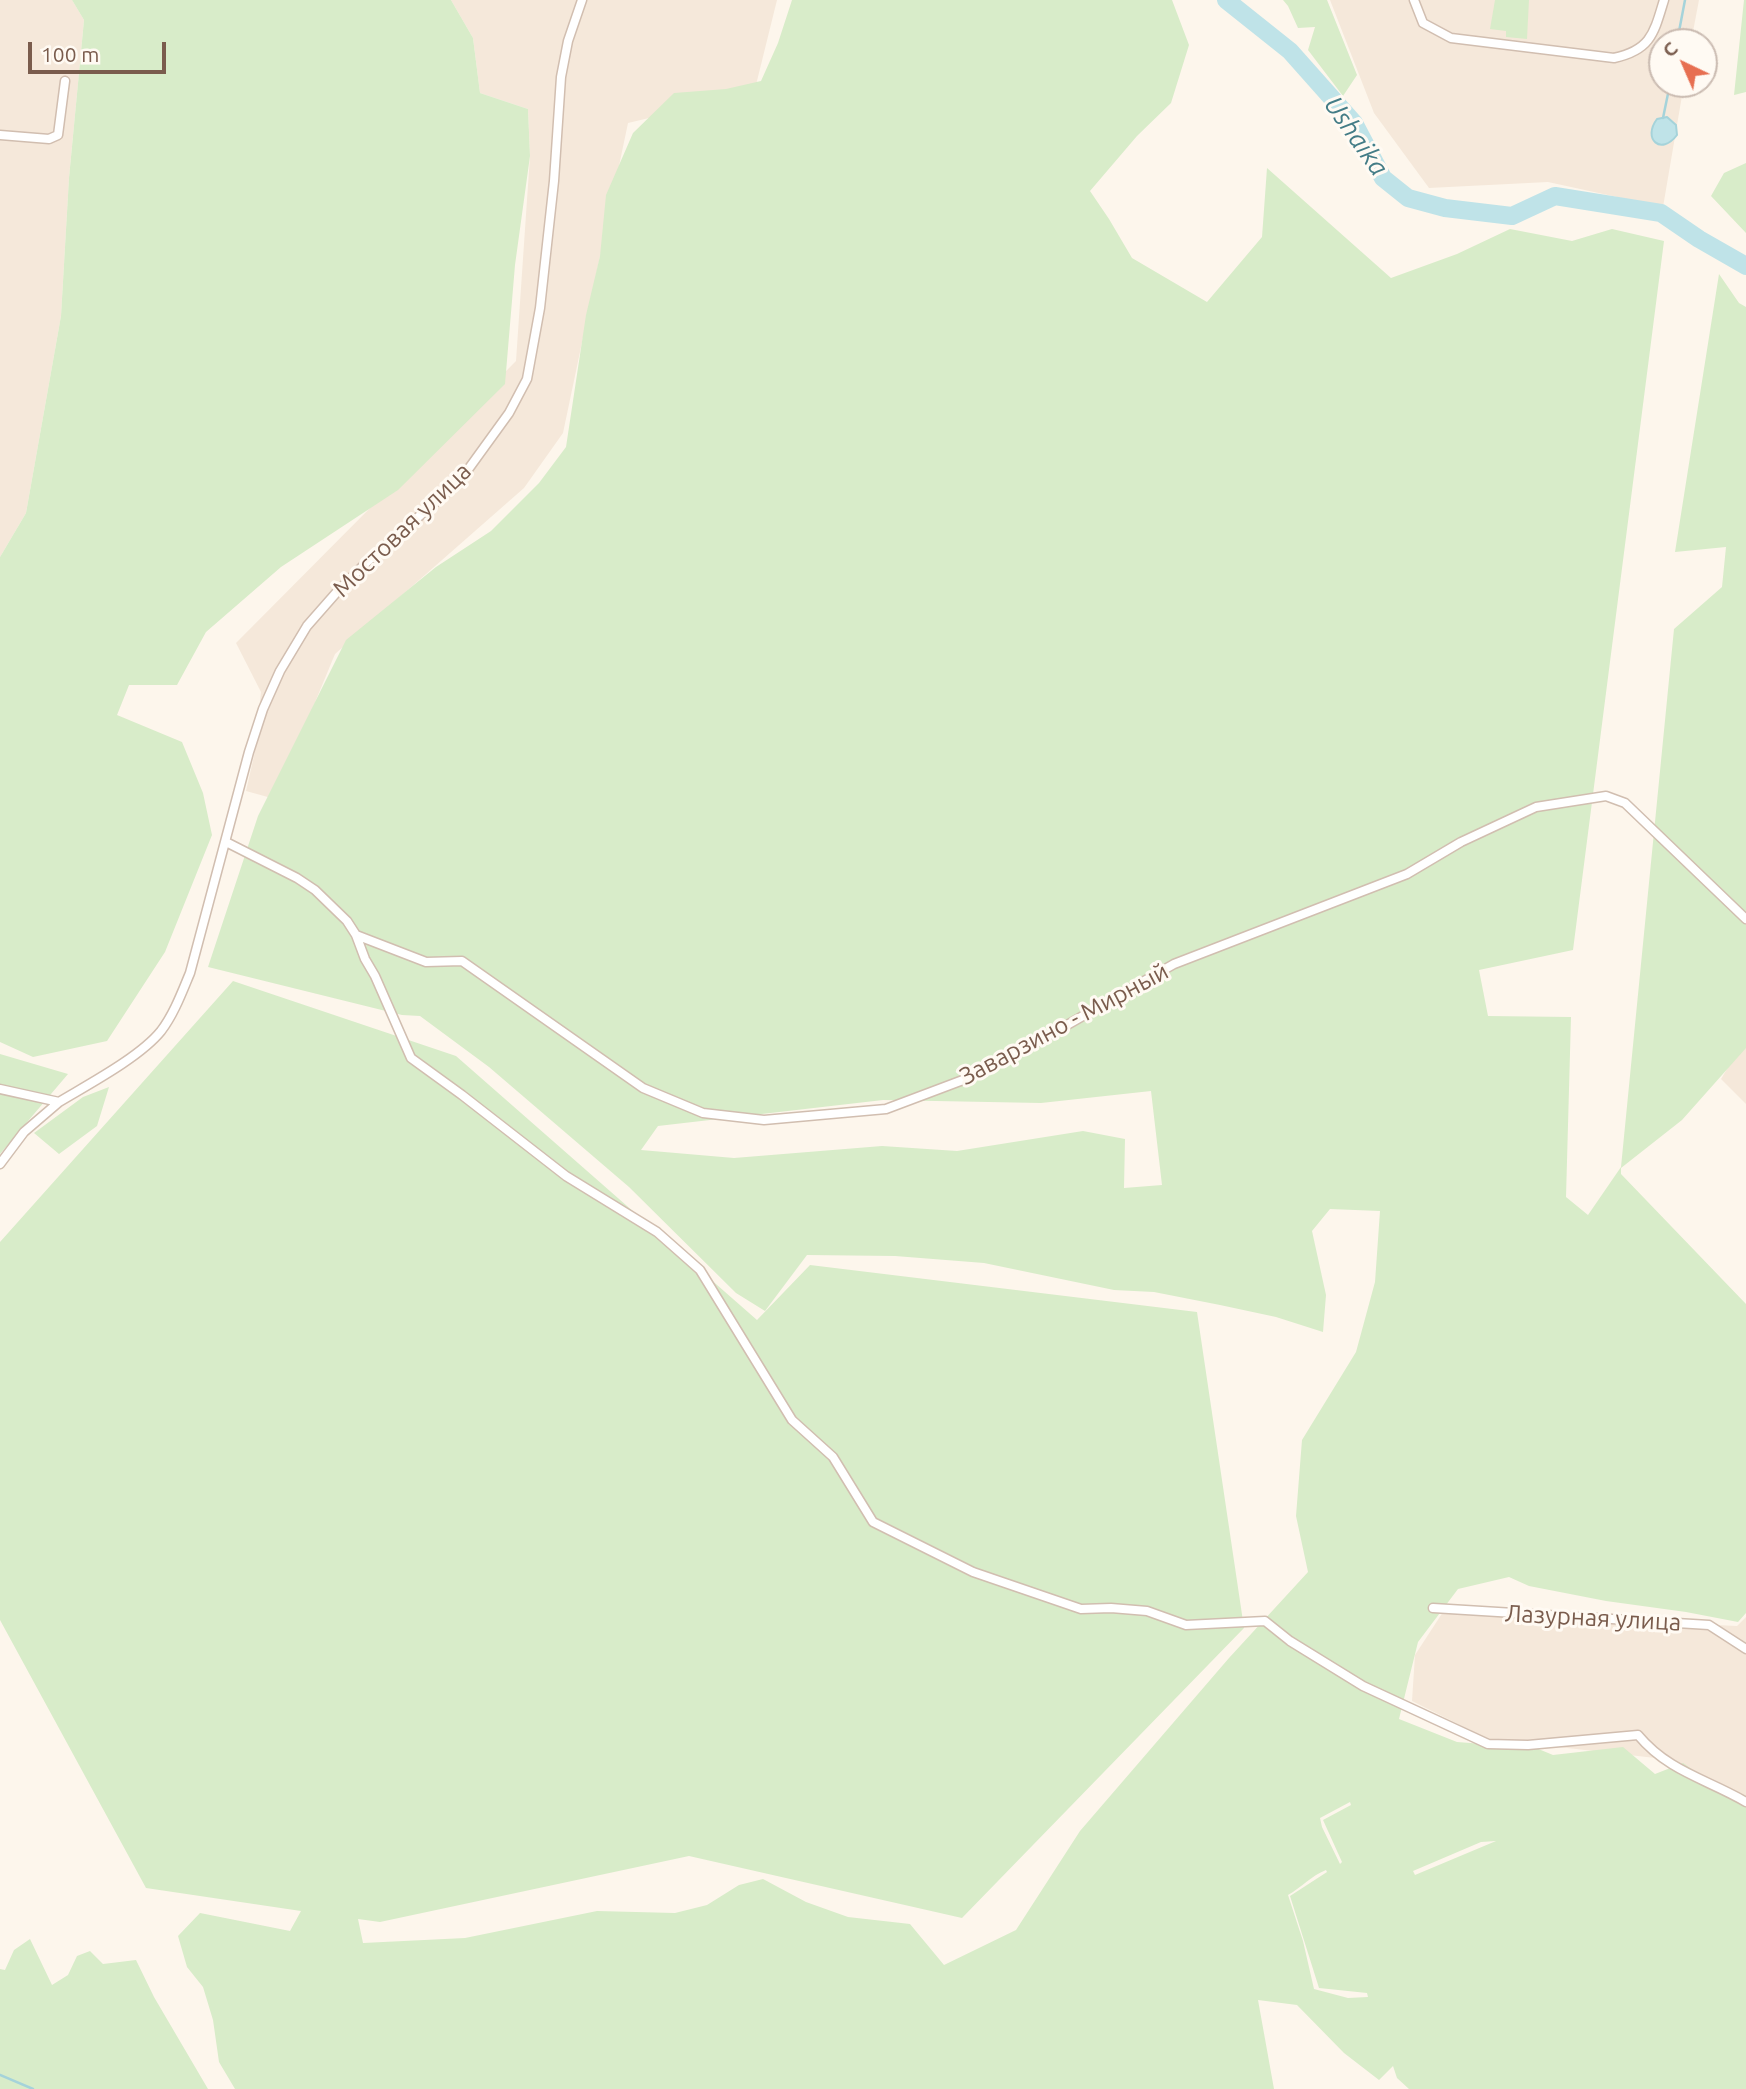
<!DOCTYPE html>
<html>
<head>
<meta charset="utf-8">
<style>
  body { margin:0 }
  #map { position:relative; width:1746px; height:2089px; overflow:hidden; background:#fdf6ec; font-family:Ubuntu,sans-serif }
  canvas { display:block }
  .north { position:absolute; left:1648px; top:28px; width:70px; height:70px; box-sizing:border-box; background:#fffaf3; border:2px solid #cabbb1; border-radius:50%; rotate:316deg; font-size:19px; font-weight:700; line-height:28px; text-align:center; color:#7a5c4d }
  .north::after { content:''; display:block; margin:auto; width:24px; height:32px; background:#e76f51; clip-path:polygon(50% 0,100% 100%,50% 72%,0 100%) }
  .scale { position:absolute; left:28px; top:42px; width:138px; height:32px; box-sizing:border-box; border:4px solid #7a5c4d; border-top:0; padding-left:9px; font-size:21px; line-height:24px; white-space:nowrap; color:#7a5c4d; -webkit-text-stroke:5px #fffaf3; paint-order:stroke }
</style>
</head>
<body>
<div id="map">
<canvas width="1746" height="2089"></canvas>
<div class="north">С</div>
<div class="scale">100 m</div>
</div>
<script>
const ctx = document.querySelector('canvas').getContext('2d');
ctx.lineJoin = 'round';
function fillPath(path, color) { ctx.fillStyle = color; ctx.fill(path, 'evenodd'); }
function strokePath(path, color, width, dash) { ctx.strokeStyle = color; ctx.lineWidth = width; ctx.lineCap = dash ? 'butt' : 'round'; ctx.setLineDash(dash || []); ctx.stroke(path); }
function label(font, color, halo, rows, align = 'center') {
  ctx.font = font + ' Ubuntu,sans-serif'; ctx.lineWidth = 6; ctx.setLineDash([]); ctx.textBaseline = 'middle'; ctx.strokeStyle = halo; ctx.fillStyle = color; for (const [text, x, y, turn = 0] of rows) {
    ctx.save(); ctx.translate(x, y); ctx.rotate((+turn || 0) * Math.PI / 180); ctx.textAlign = isNaN(turn) ? turn : align; if (halo) ctx.strokeText(text, 0, 0); ctx.fillText(text, 0, 0); ctx.restore();
  }
}
fillPath(new Path2D(`
  M0,0H72L84,20L69,178L61,316L26,513L0,557Z
  M451,0H777L754,93L628,123L563,433L524,488L335,654L275,799L246,791L254,756L261,692L236,643L516,361L530,156L528,109L480,93L473,38Z
  M1330,0H1699L1691,42H1662V84H1684L1663,207L1548,182L1429,188L1374,113Z
  M1746,1037V1104L1721,1079Z
  M1443,1612L1737,1626L1746,1617V1799L1673,1760L1488,1739L1412,1701L1415,1655Z`), '#f5e8da');
fillPath(new Path2D(`
  M72,0H451L473,38L480,93L528,109L530,156L515,265L505,384L398,490L281,567L206,632L177,685H129L117,715L182,742L203,793L212,835L165,952L107,1041L33,1057L0,1042V557L26,513L61,316L69,178L84,20Z
  M792,0H1172L1189,45L1171,103L1137,136L1090,191L1109,219L1132,258L1207,302L1262,237L1267,168L1391,278L1457,254L1510,229L1572,241L1612,229L1664,241L1573,950L1479,970L1488,1016L1571,1017L1566,1197L1588,1215L1621,1167L1674,629L1722,587L1726,547L1675,552L1719,274L1739,303L1746,307V1048L1682,1120L1621,1168V1174L1746,1304V1613L1738,1622L1686,1612L1606,1601L1529,1586L1509,1577L1458,1589L1418,1642L1399,1719L1457,1742L1536,1748L1553,1755L1623,1747L1655,1774L1683,1763L1746,1807V2089H1409L1397,2078L1393,2066L1379,2080L1344,2053L1297,2005L1258,2000L1274,2089H235L219,2062L213,2020L203,1987L187,1967L178,1936L200,1913L290,1931L301,1911L146,1888L0,1620V1242L233,981L456,1056L757,1320L810,1265L1197,1312L1244,1628L962,1918L689,1856L380,1922L358,1919L363,1943L465,1938L597,1911L675,1913L707,1905L739,1885L763,1879L806,1902L848,1917L910,1924L944,1965L1016,1930L1080,1831L1229,1658L1308,1572L1296,1516L1302,1440L1356,1352L1375,1282L1380,1211L1330,1209L1312,1231L1326,1295L1323,1332L1276,1317L1220,1305L1154,1292L1114,1290L984,1263L895,1256L807,1255L765,1311L736,1293L629,1187L489,1067L420,1016L402,1015L208,967L258,816L346,640L436,567L491,531L539,483L566,447L586,315L600,256L606,195L633,133L674,93L726,89L761,81L778,43ZM1151,1091L1162,1185L1124,1188L1125,1139L1083,1131L957,1151L882,1146L734,1158L641,1150L658,1126L883,1100L1041,1103ZM1350,1802L1351,1805L1323,1820L1342,1862L1340,1864L1322,1827L1320,1818ZM1496,1841L1415,1875L1413,1871L1481,1842ZM1326,1870L1327,1872L1290,1896L1319,1988L1367,1993L1368,1997L1348,1998L1314,1989L1303,1941L1288,1895C1302,1887 1311,1876 1326,1870Z
  M1283,0H1327L1357,75L1343,96L1308,50L1315,27L1298,28L1288,6Z
  M1495,0H1529L1527,39L1506,37V31L1490,29Z
  M1744,0H1746V92L1734,95Z
  M1746,163V233L1711,196L1724,173Z
  M0,1054L68,1074L0,1154Z
  M109,1087L97,1126L59,1154L34,1133L83,1097Z
  M30,1939L52,1985L68,1975L77,1956L90,1951L103,1964L136,1960L154,1997L208,2089H0V1969L5,1970L14,1950Z`), '#d8ecc9');
const water = new Path2D(`
  M1667,117L1676,125L1677,135C1661,156 1642,139 1657,119Z`);
fillPath(water, '#bfe3e8');
strokePath(water, '#a5d3da', 2);
strokePath(new Path2D(`
  M1677,42L1685,0
  M1663,118L1670,84
  M0,2075L33,2089`), '#a5d3da', 2.5);
strokePath(new Path2D(`
  M1226,0L1290,51L1354,123L1383,178L1408,198L1445,208L1512,216L1555,196L1661,213L1699,239L1746,266`), '#bfe3e8', 18);
const street = new Path2D(`
  M1414,0L1423,23L1451,38L1614,58C1651,50 1654,33 1664,0
  M0,135L49,139L58,135L65,81
  M226,842L297,878L315,890L347,921L356,935L365,959L375,976L411,1058L462,1095L566,1176L657,1232L700,1270L792,1420L833,1457L873,1522L973,1572L1081,1609L1111,1608L1147,1611L1186,1625L1265,1621L1290,1641L1363,1686L1488,1744L1528,1745L1638,1735C1669,1772 1707,1779 1746,1802
  M356,935L426,962L462,961L643,1088L703,1113L764,1120L886,1109L963,1080L1039,1041L1174,964L1407,874L1461,842L1536,807L1606,796L1625,803L1746,919
  M0,1089L59,1102C89,1084 140,1057 161,1031C174,1014 182,992 190,973L249,752L263,709L280,671L307,626L336,593L367,562L440,498L467,471L509,413L527,379L540,308L554,181L561,77L568,41L582,0
  M0,1164L24,1132L59,1102
  M1433,1608L1709,1625L1746,1649`);
strokePath(street, '#d1beb0', 11);
strokePath(street, '#fff', 8);
label('24px', '#7a5c4d', '#fffaf3', [
  ["Мостовая улица",402,530,-44],
  ["Заварзино - Мирный",1064,1024,-28],
  ["Лазурная улица",1593,1618,3]
]);
label('italic 26px', '#437c86', '#fffaf3', [
  ["Ushaika",1356,136,55]
]);
</script>
</body>
</html>
